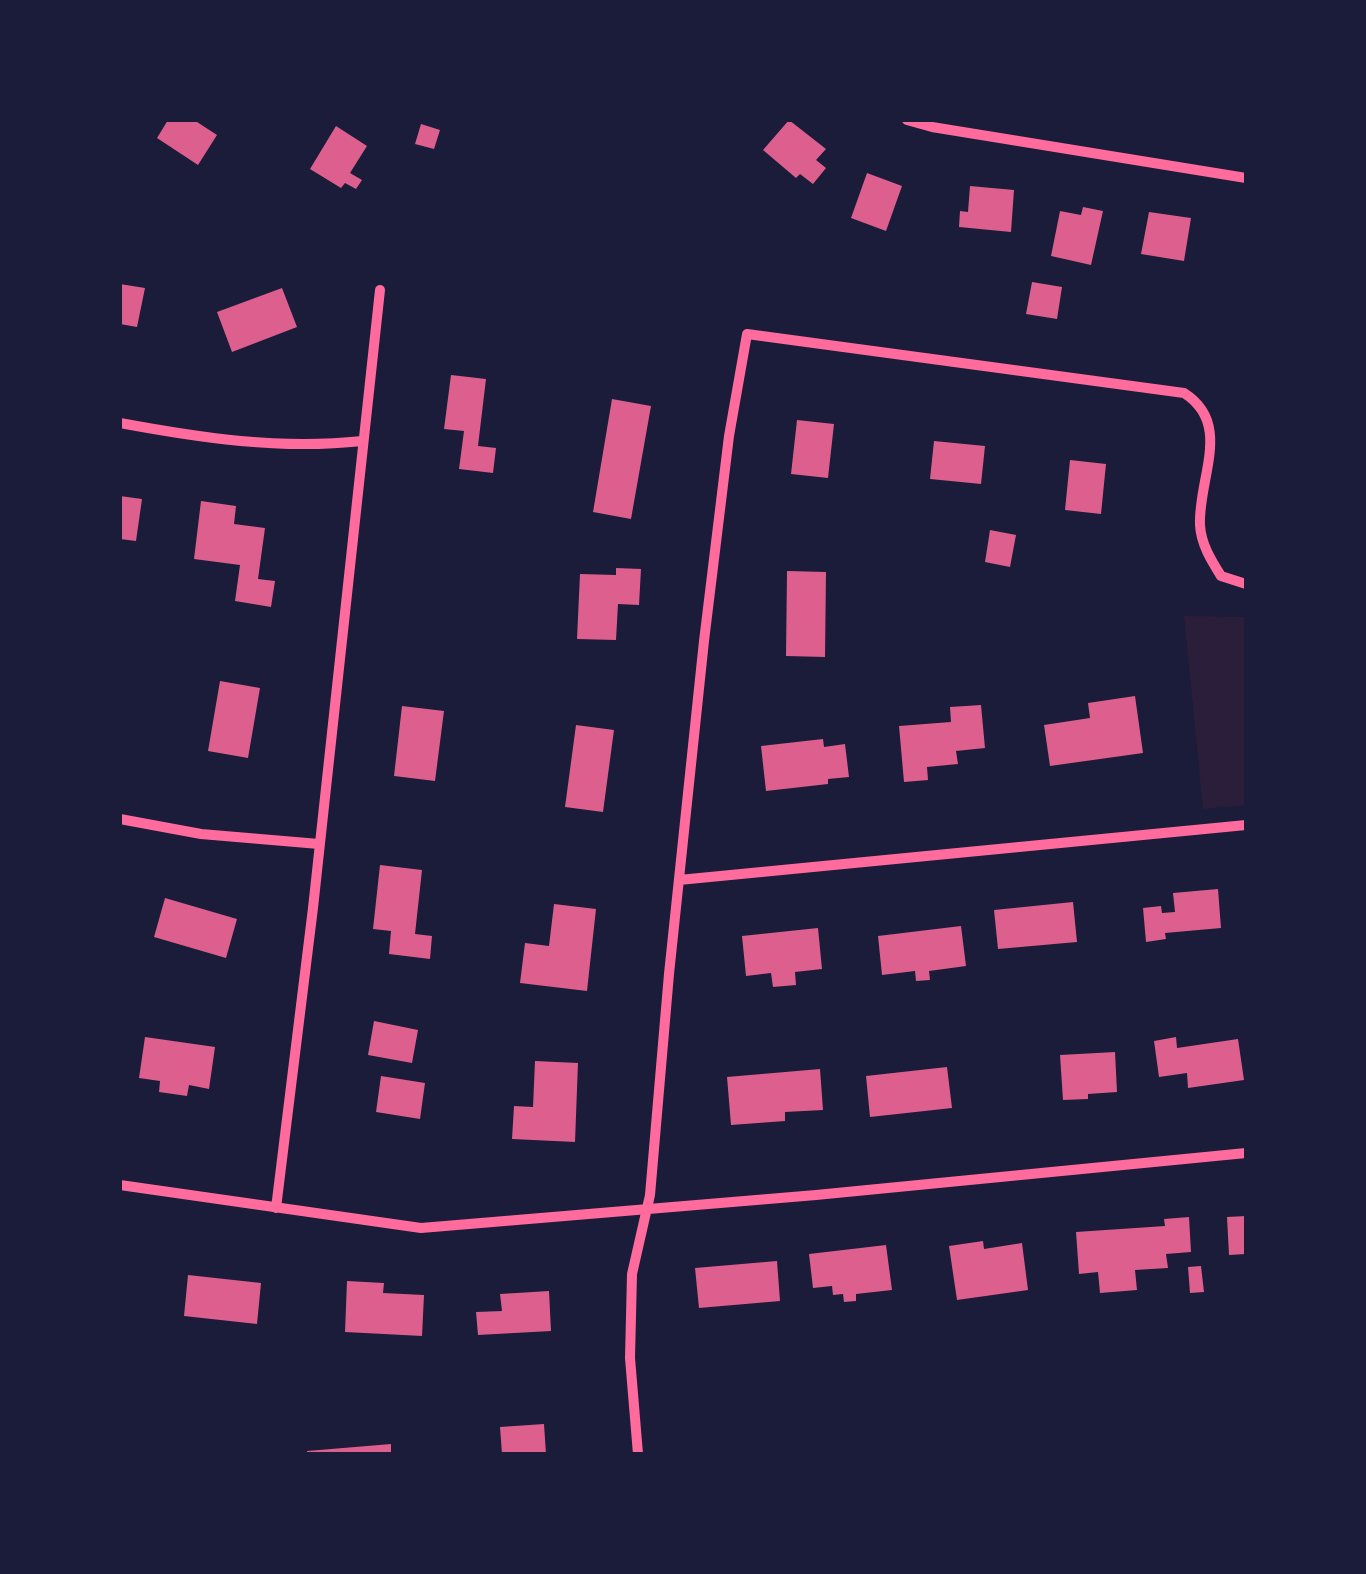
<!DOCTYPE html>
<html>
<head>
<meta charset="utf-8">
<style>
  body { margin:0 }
  #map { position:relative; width:1366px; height:1574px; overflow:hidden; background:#1b1b3a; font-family:Cabin,sans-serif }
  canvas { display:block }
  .frame { position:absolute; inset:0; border:122px solid #1b1b3a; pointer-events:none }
</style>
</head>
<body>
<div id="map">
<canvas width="1366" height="1574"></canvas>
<div class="frame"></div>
</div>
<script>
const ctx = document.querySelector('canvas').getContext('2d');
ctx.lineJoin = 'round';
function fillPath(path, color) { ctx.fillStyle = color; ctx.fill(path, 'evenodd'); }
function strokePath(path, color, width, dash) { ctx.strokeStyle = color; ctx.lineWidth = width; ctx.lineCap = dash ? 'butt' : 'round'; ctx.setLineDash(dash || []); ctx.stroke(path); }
fillPath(new Path2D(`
  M1184,616L1246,617V805L1203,809Z`), '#2a1e3b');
fillPath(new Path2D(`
  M168,120H194L217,135L198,165L157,138Z
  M789,120L826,149L816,160L826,168L813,184L800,174L796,178L763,150Z
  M421,124L440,130L434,149L415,144Z
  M336,126L367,146L350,173L362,180L356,189L345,183L341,188L310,169Z
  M867,173L902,186L886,231L851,218Z
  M970,186L1014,190L1011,232L959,227L960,211L968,212Z
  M1083,207L1103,211L1091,265L1051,256L1060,211L1081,215Z
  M1149,212L1191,218L1184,261L1141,254Z
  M1032,282L1062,287L1057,319L1026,314Z
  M120,284L145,288L137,327L120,324Z
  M282,288L297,327L232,352L217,312Z
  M451,375L486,379L478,446L496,448L493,473L459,469L464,431L444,429Z
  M612,399L651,406L631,519L593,512Z
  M797,420L834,424L828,478L791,474Z
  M934,441L985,446L981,484L930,479Z
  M1070,460L1106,464L1101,514L1065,510Z
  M120,496L142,499L136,541L120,539Z
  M201,501L236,506L234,524L265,528L258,579L275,581L271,607L235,601L240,565L194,559Z
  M990,530L1016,535L1010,567L985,562Z
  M616,568L641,569L639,605L618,604L616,640L577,639L580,574L616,575Z
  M787,571L826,572L825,657L786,656Z
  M220,681L260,688L248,758L208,751Z
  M1135,696L1143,753L1050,766L1044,725L1090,718L1088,703Z
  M981,705L985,748L956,751L958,764L927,767L928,780L904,782L899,726L951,722L950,707Z
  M402,706L444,711L435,781L394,776Z
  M576,725L614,730L603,812L565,807Z
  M823,739L824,747L845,744L849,777L828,779V784L766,791L761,746Z
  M380,865L422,870L415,934L432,936L430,959L389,954L391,931L373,929Z
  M1218,889L1221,928L1165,933L1166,939L1146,942L1143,908L1161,906L1162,913L1175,912L1173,893Z
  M165,898L237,919L226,958L154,937Z
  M1073,902L1077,942L998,949L994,910Z
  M554,904L596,909L587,991L520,983L525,943L549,946Z
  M961,926L966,966L929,971L930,980L916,981L915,971L882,975L878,936Z
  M818,928L822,969L795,972L796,985L773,987L771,973L746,976L742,936Z
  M374,1021L418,1030L412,1063L368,1055Z
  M145,1037L215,1047L209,1089L189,1085L187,1096L159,1092L160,1081L139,1078Z
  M1176,1037L1177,1048L1238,1039L1244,1080L1188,1088L1187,1073L1159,1077L1154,1041Z
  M1115,1052L1117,1092L1088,1094V1099L1063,1100L1060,1055Z
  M535,1061L578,1063L575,1142L512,1139L514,1106L533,1107Z
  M947,1067L952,1108L870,1117L866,1076Z
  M820,1069L823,1110L785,1112V1121L731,1125L727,1077Z
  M381,1076L425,1083L420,1119L376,1112Z
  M1246,1216V1254L1229,1255L1227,1217Z
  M1189,1217L1191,1252L1166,1254L1168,1268L1135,1270L1137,1290L1100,1293L1098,1272L1079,1274L1076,1232L1165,1226L1164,1219Z
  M983,1241L984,1249L1022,1243L1028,1290L957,1300L949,1246Z
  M886,1245L892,1290L856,1294V1301L844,1302L843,1294L833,1295L832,1286L813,1288L809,1254Z
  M777,1261L780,1301L699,1308L695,1268Z
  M1201,1266L1204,1292L1190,1293L1188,1267Z
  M188,1275L261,1283L257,1324L184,1316Z
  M347,1281L384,1283L383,1293L424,1295L422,1336L345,1332Z
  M549,1291L551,1331L478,1335L476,1312L502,1311L500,1294Z
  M544,1424L546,1454H502L500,1427Z
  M391,1444V1454H307V1451Z`), '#dd5f8e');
strokePath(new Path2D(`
  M907,120L932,127L1246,178
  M120,423C201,438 280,450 362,441
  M120,819L201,834L319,844
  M679,880L1246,825
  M120,1185L421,1228L816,1195L1246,1153
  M276,1208L313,908L380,290
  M638,1454L630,1358L632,1274L650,1195L669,974L704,641L729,436L747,334L1184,393C1233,424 1198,478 1200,525C1201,544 1211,560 1221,576L1246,584`), '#ff6b9d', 10);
</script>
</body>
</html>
